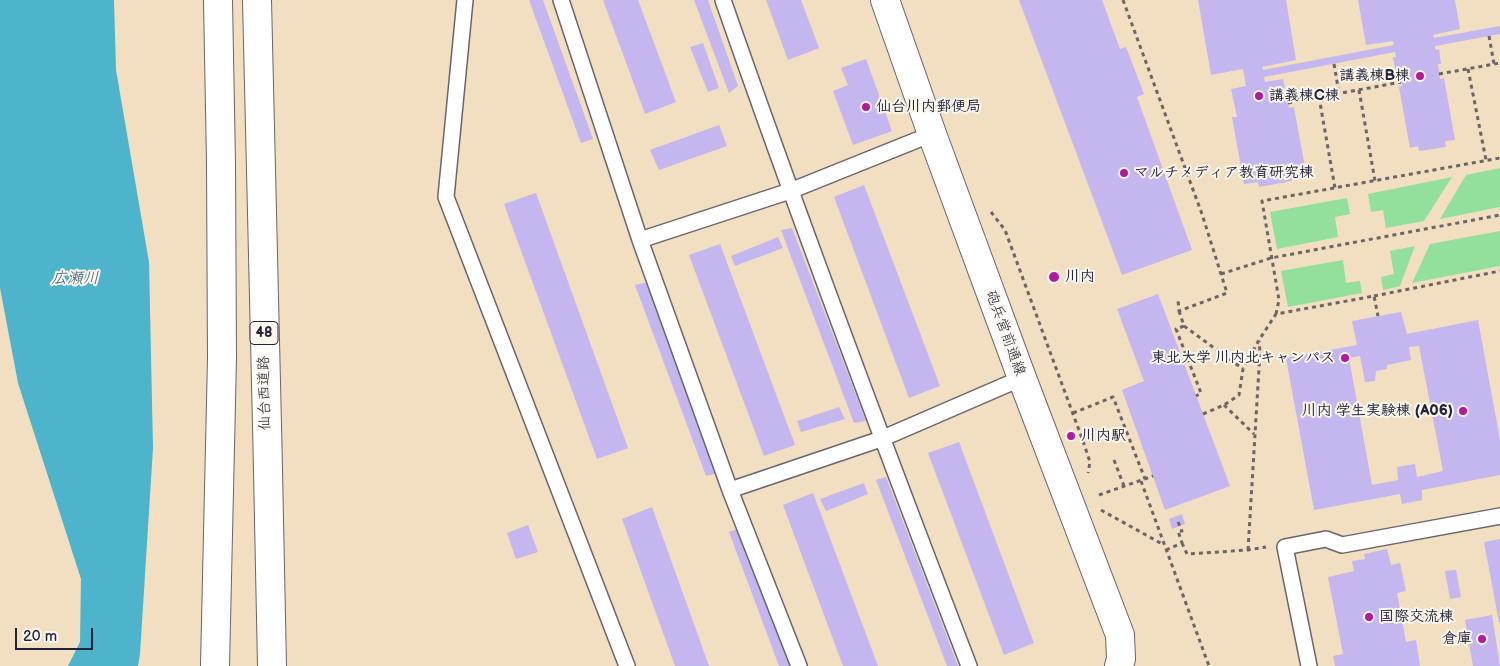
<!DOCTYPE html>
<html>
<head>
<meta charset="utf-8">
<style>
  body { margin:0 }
  #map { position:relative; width:1500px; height:666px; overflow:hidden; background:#f2dec0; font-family:"Balsamiq Sans",sans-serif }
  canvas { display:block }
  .scale { position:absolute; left:15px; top:628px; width:78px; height:22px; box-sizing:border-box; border:2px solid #22223b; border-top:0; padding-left:6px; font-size:15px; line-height:18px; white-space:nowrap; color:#22223b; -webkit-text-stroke:4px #fbf7ec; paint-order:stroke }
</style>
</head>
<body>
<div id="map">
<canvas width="1500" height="666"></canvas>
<div class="scale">20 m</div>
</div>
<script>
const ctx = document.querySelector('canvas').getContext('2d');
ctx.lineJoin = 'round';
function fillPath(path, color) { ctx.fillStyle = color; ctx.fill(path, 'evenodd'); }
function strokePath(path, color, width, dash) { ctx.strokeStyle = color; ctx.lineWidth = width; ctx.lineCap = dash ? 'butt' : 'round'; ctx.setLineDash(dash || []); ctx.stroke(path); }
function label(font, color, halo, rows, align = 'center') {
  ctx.font = font + ' "Balsamiq Sans","Klee One",sans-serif'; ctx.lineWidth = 4; ctx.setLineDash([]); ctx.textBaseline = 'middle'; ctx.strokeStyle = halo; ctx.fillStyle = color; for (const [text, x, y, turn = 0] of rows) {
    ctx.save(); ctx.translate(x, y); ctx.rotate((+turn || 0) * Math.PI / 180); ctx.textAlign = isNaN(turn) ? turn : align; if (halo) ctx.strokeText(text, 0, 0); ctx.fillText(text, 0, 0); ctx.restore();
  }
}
fillPath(new Path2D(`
  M1500,168V207L1440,219L1466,175Z
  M1452,177L1424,221L1386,228L1383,210L1371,212L1368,194Z
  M1347,198L1350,214L1335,217L1338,237L1277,249L1270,212Z
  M1500,231V266L1412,283L1430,244Z
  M1415,246L1400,286L1383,290L1381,277L1394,274L1390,251Z
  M1343,260L1346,283L1360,281L1362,293L1288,307L1281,271Z`), '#93e09d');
fillPath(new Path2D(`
  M0,0H114L116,70L149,262L153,448L140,654L138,666H68L80,642L81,579L18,383L0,288Z`), '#4db4cb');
fillPath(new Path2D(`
  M529,0H543L593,139L581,143Z
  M603,0H638L676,102L645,114Z
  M694,0H708L738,86L729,93Z
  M766,0H801L819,48L788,60Z
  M1019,0H1102L1120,49L1126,47L1144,94L1137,97L1192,250L1122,275Z
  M1198,0H1286L1296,60L1262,67L1263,70L1394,45L1393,41L1366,45L1358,0H1455L1460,29L1433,35L1434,38L1500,26V34L1435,46L1436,50L1439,49L1441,64H1438L1440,79L1444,78L1455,140L1445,141L1446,147L1419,151L1418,146L1410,148L1399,87L1402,86L1401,82L1400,72L1396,73L1393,57H1396L1395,52L1264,77L1265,82L1283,79L1289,108L1294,107L1306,173L1291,176L1292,181L1259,187L1258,182L1244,184L1232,117H1237L1231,89L1246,86L1243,69L1211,75Z
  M703,43L719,88L708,92L690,47Z
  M866,59L892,131L853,145L833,91L848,85L841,68Z
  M719,125L727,146L659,170L650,150Z
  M864,185L940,386L909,398L834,197Z
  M536,193L628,448L597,459L504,204Z
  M792,228L866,421L854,423L781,230Z
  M778,237L783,248L735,266L731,256Z
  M720,244L795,445L764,456L689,255Z
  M649,282L718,473L706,476L635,285Z
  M1158,294L1230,486L1165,510L1122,390L1144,381L1117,309Z
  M1401,312L1407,334L1478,320L1500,440V475L1422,490V500L1402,504L1400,494L1314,510L1286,358L1357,345L1352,321ZM1419,346L1443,471L1417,477L1415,464L1397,467L1398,480L1372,485L1349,358L1360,356L1365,382L1375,381L1376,371L1387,369V365L1411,360L1409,347Z
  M839,407L845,419L801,432L797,421Z
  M959,442L1034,643L1004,655L928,453Z
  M886,477L958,666H947L876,480Z
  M864,483L868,494L826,511L820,499Z
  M813,493L878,666H843L783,505Z
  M652,507L709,666H675L622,519Z
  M1182,514L1185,524L1172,529L1169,519Z
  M528,525L538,552L516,559L507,533Z
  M739,528L792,666H779L729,532Z
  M1500,539V622H1499L1484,542Z
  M1387,549L1391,565L1400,563L1406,591L1397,593L1406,642L1416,640L1420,666H1335L1333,656L1343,654L1328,577L1354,571L1352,561L1365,559L1364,554Z
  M1456,570L1461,597L1450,599L1445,571Z
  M1492,615L1500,666H1473L1465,620Z`), '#c4b6ef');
const service = new Path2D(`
  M465,0L446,197L627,666
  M561,0L640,240L730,490L799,666
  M723,0C801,224 884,445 969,666
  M640,240L790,191L932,134
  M730,490L881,439L1022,378
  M1309,666L1285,547L1326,539L1342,545L1500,516`);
const tertiary = new Path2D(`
  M885,0L932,134L1022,378L1120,635L1121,659L1119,666`);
const motorway = new Path2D(`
  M257,0C264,222 267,444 272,666
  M215,666L222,358L221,164L218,0`);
strokePath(service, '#6b646a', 18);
strokePath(tertiary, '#6b646a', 30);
strokePath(motorway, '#6b646a', 30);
strokePath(new Path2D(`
  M1123,0L1202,214L1227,293L1179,311L1178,300
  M1489,36L1494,64
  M1334,64L1339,93
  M1468,69L1486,160
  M1439,74L1500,63
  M1359,90L1375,181
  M1319,97L1335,188
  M1288,103L1401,82
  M991,212L1005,230L1083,441L1090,462L1088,473
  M1221,274L1271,258L1500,215
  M1374,296L1500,271
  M1179,311L1184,326L1176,329L1201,393L1196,396
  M1276,314L1279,300L1262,201L1500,158
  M1184,326L1243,369
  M1224,405L1254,434
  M1073,413L1113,397L1145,479
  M1203,414L1224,405L1239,395L1243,369L1259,340L1276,314L1374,296L1378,316
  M1114,460L1124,486
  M1141,481L1209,666
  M1099,495L1153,476
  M1101,510L1164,545
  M1182,543L1187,554L1248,550L1266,547
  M1166,550L1182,543L1178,531H1182L1178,522
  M1248,550L1260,352L1259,341`), '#6b646a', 3, [4, 4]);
strokePath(service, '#fff', 15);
strokePath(tertiary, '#fff', 28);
strokePath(motorway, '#fff', 28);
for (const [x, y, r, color] of [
  [1420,76,5,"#b5179e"],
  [1259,96,5,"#b5179e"],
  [866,107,5,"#b5179e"],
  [1124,173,5,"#b5179e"],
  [1054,277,6,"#b5179e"],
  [1345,358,5,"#b5179e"],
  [1463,411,5,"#b5179e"],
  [1071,436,5,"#b5179e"],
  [1369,617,5,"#b5179e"],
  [1482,639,5,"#b5179e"]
]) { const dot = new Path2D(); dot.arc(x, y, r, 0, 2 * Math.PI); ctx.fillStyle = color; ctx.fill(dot); strokePath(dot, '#fbf7ec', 2); }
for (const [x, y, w] of [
  [264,333,28]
]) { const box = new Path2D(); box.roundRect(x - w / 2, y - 11.5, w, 23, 4); ctx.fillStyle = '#fbf7ec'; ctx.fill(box); strokePath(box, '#22223b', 1); }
label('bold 14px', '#22223b', null, [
  ["48",264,333]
]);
label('bold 15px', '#22223b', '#fbf7ec', [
  ["講義棟B棟",1410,76,"right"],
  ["講義棟C棟",1269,96],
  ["仙台川内郵便局",876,107],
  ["マルチメディア教育研究棟",1134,173],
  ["川内",1065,277],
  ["東北大学 川内北キャンパス",1335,358,"right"],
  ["川内 学生実験棟 (A06)",1453,411,"right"],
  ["川内駅",1081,436],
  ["国際交流棟",1379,617],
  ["倉庫",1472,639,"right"]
], 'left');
label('15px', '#22223b', '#fbf7ec', [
  ["砲兵営前通線",1005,333,70],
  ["仙台西道路",265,393,-91]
]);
label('italic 16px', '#335c75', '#fbf7ec', [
  ["広瀬川",75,279]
]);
</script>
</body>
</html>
